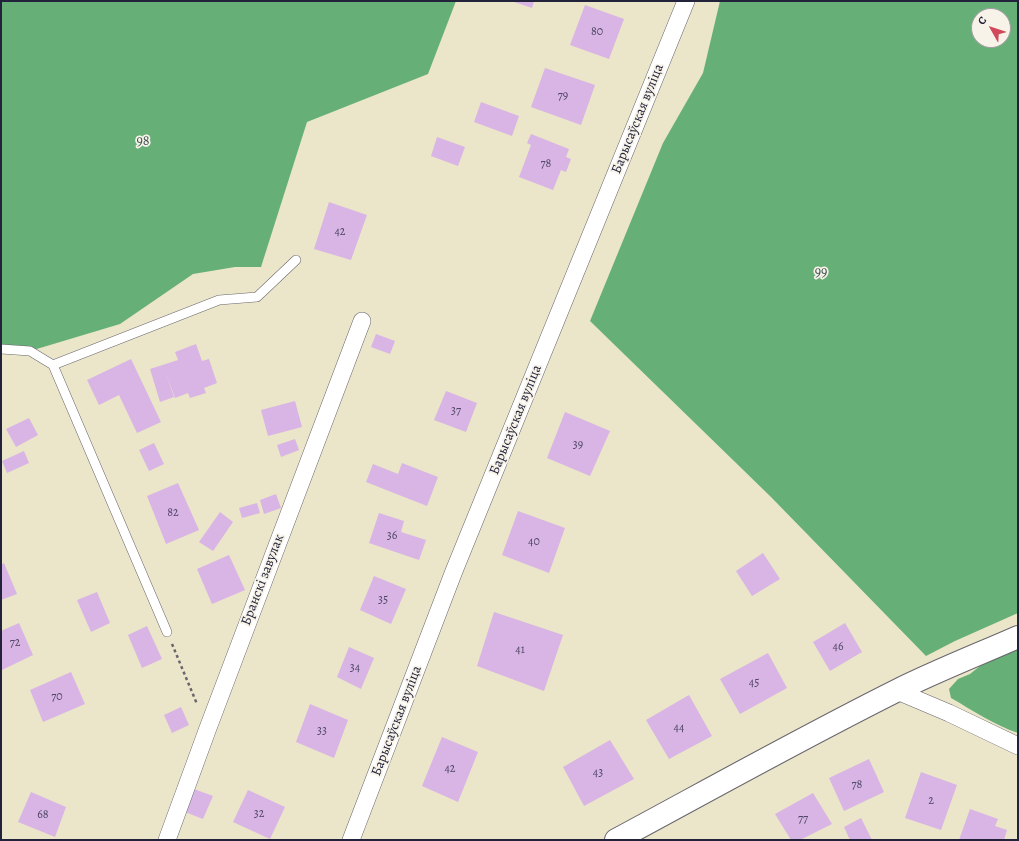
<!DOCTYPE html>
<html>
<head>
<meta charset="utf-8">
<style>
  body { margin:0 }
  #map { position:relative; width:1019px; height:841px; overflow:hidden; background:#ebe5c9; font-family:Alegreya,serif }
  canvas { display:block }
  .frame { position:absolute; inset:0; border:2px solid #22223b; pointer-events:none }
  .north { position:absolute; left:971px; top:8px; width:40px; height:40px; box-sizing:border-box; background:#f7f3e8; border:1px solid #a29fa3; border-radius:50%; rotate:309deg; font-size:11px; font-weight:700; line-height:16px; text-align:center; color:#22223b }
  .north::after { content:''; display:block; margin:auto; width:14px; height:18px; background:#d1495b; clip-path:polygon(50% 0,100% 100%,50% 72%,0 100%) }
</style>
</head>
<body>
<div id="map">
<canvas width="1019" height="841"></canvas>
<div class="frame"></div>
<div class="north">С</div>
</div>
<script>
const ctx = document.querySelector('canvas').getContext('2d');
ctx.lineJoin = 'round';
function fillPath(path, color) { ctx.fillStyle = color; ctx.fill(path, 'evenodd'); }
function strokePath(path, color, width, dash) { ctx.strokeStyle = color; ctx.lineWidth = width; ctx.lineCap = dash ? 'butt' : 'round'; ctx.setLineDash(dash || []); ctx.stroke(path); }
function label(font, color, halo, rows, align = 'center') {
  ctx.font = font + ' Alegreya,serif'; ctx.lineWidth = 3.5; ctx.setLineDash([]); ctx.textBaseline = 'middle'; ctx.strokeStyle = halo; ctx.fillStyle = color; for (const [text, x, y, turn = 0] of rows) {
    ctx.save(); ctx.translate(x, y); ctx.rotate((+turn || 0) * Math.PI / 180); ctx.textAlign = isNaN(turn) ? turn : align; if (halo) ctx.strokeText(text, 0, 0); ctx.fillText(text, 0, 0); ctx.restore();
  }
}
fillPath(new Path2D(`
  M1,1H456L428,74L307,122L261,267H235L193,274L120,324L30,351L1,349Z
  M720,1H1018V613L955,641L926,656L771,497L590,321L663,143L703,73ZM979,16H1003V40H979Z
  M1018,649V733C994,725 972,710 951,698L949,689L958,679L970,674L980,666Z`), '#66b077');
fillPath(new Path2D(`
  M511,1H534L532,8Z
  M585,5L624,19L609,59L570,45Z
  M545,68L595,85L581,125L531,107Z
  M481,102L519,116L512,136L474,122Z
  M531,134L569,149L566,157L571,159L566,172L561,170L553,190L519,177L531,145L527,143Z
  M437,137L465,147L458,166L431,156Z
  M329,202L367,215L351,260L314,249Z
  M376,334L395,341L390,354L371,347Z
  M196,344L202,361L209,359L217,383L204,388L206,393L190,398L188,393L175,398L166,373L174,397L160,402L150,369L178,360L175,352Z
  M131,359L161,422L137,433L119,395L99,405L87,380Z
  M446,391L477,403L466,432L434,420Z
  M295,401L302,427L268,436L261,410Z
  M565,412L610,431L590,476L547,458Z
  M29,418L38,435L16,447L6,429Z
  M295,439L299,450L281,457L277,445Z
  M154,443L164,464L149,471L139,450Z
  M24,451L29,463L7,473L2,461Z
  M402,463L438,477L427,506L366,482L373,464L398,474Z
  M178,483L199,530L166,544L147,496Z
  M276,494L281,508L264,514L260,500Z
  M257,503L260,513L242,518L239,508Z
  M518,511L565,528L549,573L502,555Z
  M220,512L233,522L213,551L199,542Z
  M379,513L404,521L401,532L426,540L419,560L369,543Z
  M763,553L780,579L752,596L736,571Z
  M229,555L245,590L212,604L197,569Z
  M4,563L17,594L1,600V565Z
  M374,576L406,589L391,624L360,610Z
  M97,592L110,623L91,632L77,600Z
  M494,612L563,635L544,691L477,666Z
  M19,623L33,655L2,670L1,668V631Z
  M845,623L862,652L830,671L813,642Z
  M147,626L162,659L142,668L128,635Z
  M349,647L374,658L361,689L337,677Z
  M768,653L787,688L740,714L720,679Z
  M71,672L85,704L43,722L30,690Z
  M689,695L712,736L669,759L646,720Z
  M310,704L348,720L334,758L296,742Z
  M181,707L189,725L172,733L164,715Z
  M442,737L478,752L458,802L422,786Z
  M610,740L634,779L584,806L563,767Z
  M869,759L884,792L844,811L829,778Z
  M921,772L957,785L941,830L905,818Z
  M194,789L213,796L203,819L185,812Z
  M248,790L285,807L270,839L233,822Z
  M31,792L66,807L55,837L18,822Z
  M813,793L832,824L800,840H791L775,814Z
  M970,809L998,819L995,826L1007,830L1004,840H959Z
  M861,818L872,840H850L844,827Z`), '#d8b5e5');
const service = new Path2D(`
  M1,349L30,351L53,365L167,632
  M53,365L219,300L257,297L296,260`);
const minor = new Path2D(`
  M897,691L949,713L1018,746
  M167,840L208,728L362,321
  M351,840L454,571L686,1`);
const secondary = new Path2D(`
  M616,840C709,790 802,738 896,691C936,671 977,655 1018,637`);
strokePath(service, '#68666d', 10);
strokePath(minor, '#68666d', 18);
strokePath(secondary, '#68666d', 24);
strokePath(new Path2D(`
  M172,644L197,704`), '#68666d', 2.5, [3, 3]);
strokePath(service, '#fff', 9);
strokePath(minor, '#fff', 17);
strokePath(secondary, '#fff', 22);
label('12px', '#504766', null, [
  ["80",597,32],
  ["79",563,96],
  ["78",546,164],
  ["42",340,232],
  ["37",456,411],
  ["39",578,445],
  ["82",173,513],
  ["36",392,536],
  ["40",534,542],
  ["35",383,600],
  ["72",15,643],
  ["46",838,647],
  ["41",520,650],
  ["34",355,668],
  ["45",754,683],
  ["70",57,697],
  ["44",679,728],
  ["33",322,731],
  ["42",450,769],
  ["43",598,773],
  ["78",857,785],
  ["2",931,801],
  ["32",259,814],
  ["68",43,815],
  ["77",803,819]
]);
label('14px', '#22223b', '#f7f3e8', [
  ["Барысаўская вуліца",638,119,-68],
  ["Барысаўская вуліца",516,420,-68],
  ["Бранскі завулак",263,580,-69],
  ["Барысаўская вуліца",397,721,-69]
]);
label('14px', '#3d5553', '#f7f3e8', [
  ["98",143,142],
  ["99",821,273]
]);
</script>
</body>
</html>
